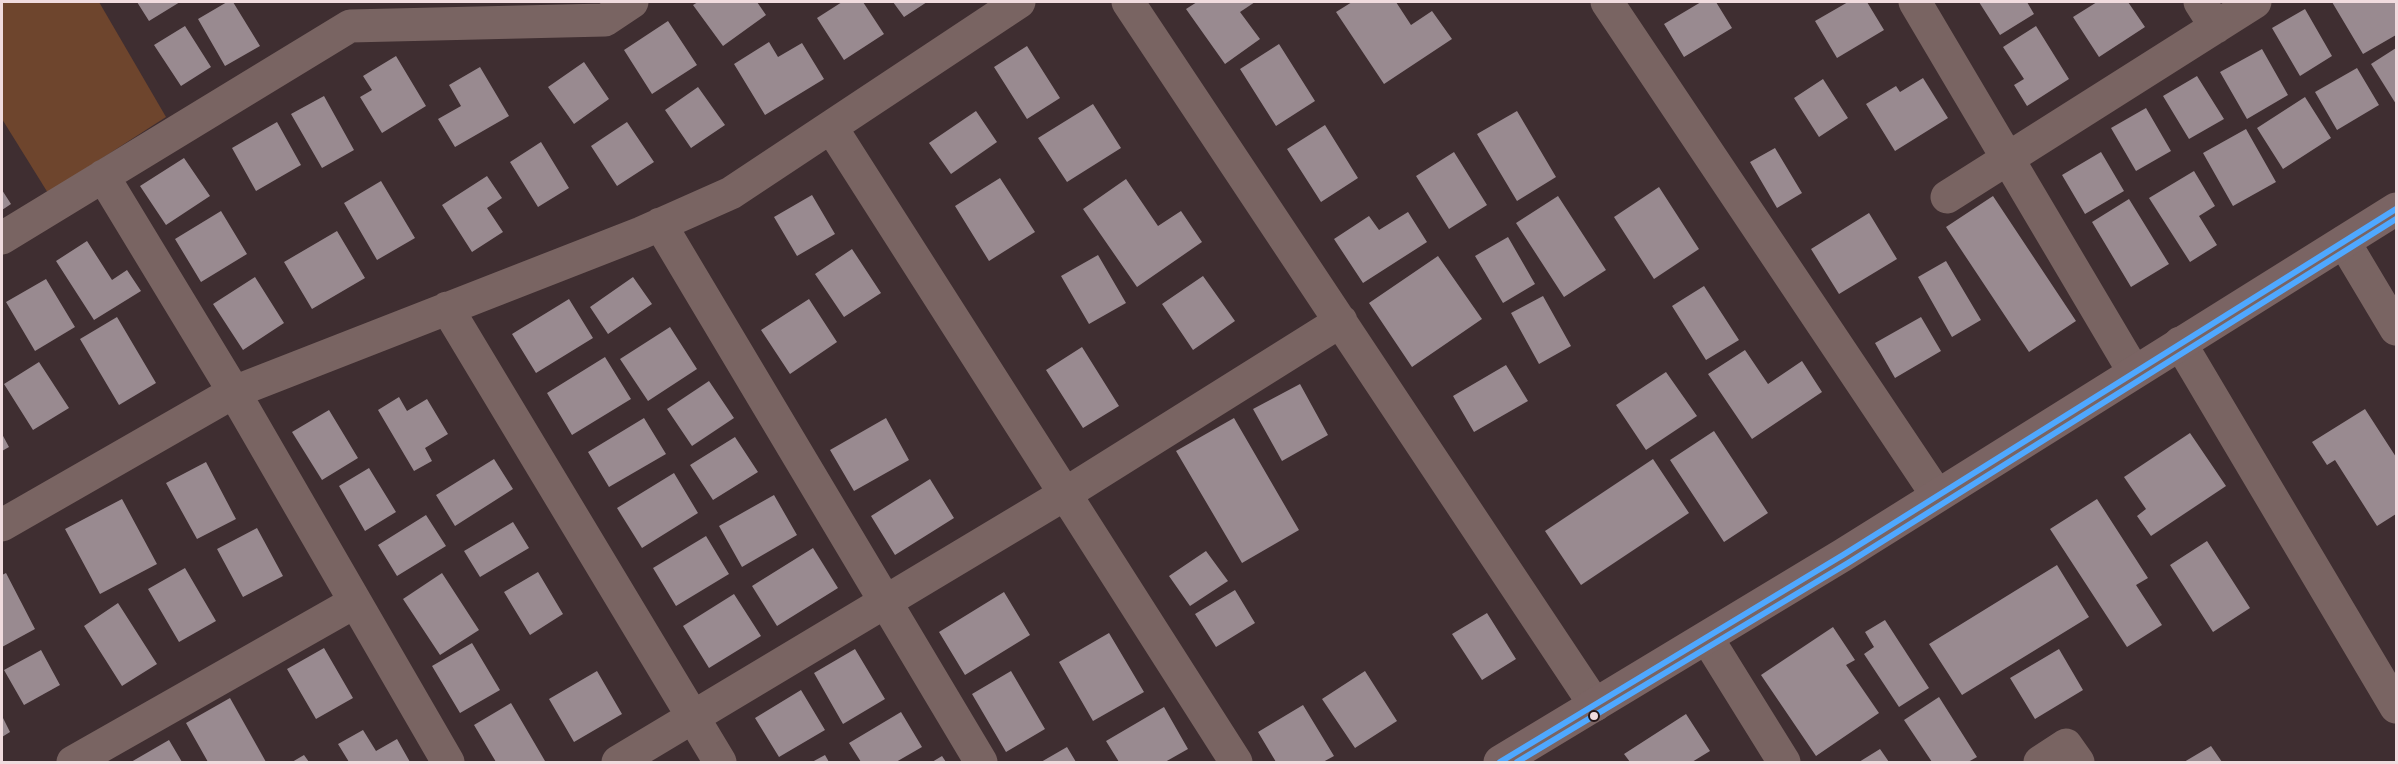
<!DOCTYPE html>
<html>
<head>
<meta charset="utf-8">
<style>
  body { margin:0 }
  #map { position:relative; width:2398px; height:764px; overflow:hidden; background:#3f2e31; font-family:"Source Sans 3",sans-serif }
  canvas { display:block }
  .frame { position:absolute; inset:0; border:3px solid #f0dbde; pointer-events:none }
</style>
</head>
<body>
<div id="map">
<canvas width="2398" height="764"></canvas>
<div class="frame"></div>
</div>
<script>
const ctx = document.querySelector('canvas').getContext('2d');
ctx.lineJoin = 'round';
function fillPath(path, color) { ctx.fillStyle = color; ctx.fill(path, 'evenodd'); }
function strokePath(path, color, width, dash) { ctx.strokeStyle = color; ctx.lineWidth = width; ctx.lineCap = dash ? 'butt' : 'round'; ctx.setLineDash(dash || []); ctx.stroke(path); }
fillPath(new Path2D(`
  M2,2H99L166,117L48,193L2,119Z`), '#6e452d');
fillPath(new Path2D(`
  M137,2H180L149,21Z
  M227,2H233L260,46L225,66L198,19Z
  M698,2H757L766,15L723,46L693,5Z
  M842,2H863L884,34L844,60L817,18Z
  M893,2H927L904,17Z
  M1197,2H1255L1240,12L1260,39L1225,64L1186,9Z
  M1352,2H1396L1411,25L1432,11L1452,39L1384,84L1336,12Z
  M1701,2H1716L1732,28L1684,57L1664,24Z
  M1848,2H1867L1884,30L1837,58L1815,21Z
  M1979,2H2027L2034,14L2000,35Z
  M2097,2H2128L2145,27L2099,57L2073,17Z
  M2332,2H2396V35L2363,54Z
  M2305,9L2332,56L2300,76L2272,28Z
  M668,21L697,65L652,94L624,50Z
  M185,26L211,67L181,86L154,45Z
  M2036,26L2069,79L2027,106L2014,85L2024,79L2003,47Z
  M769,42L778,57L802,43L824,79L765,115L734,64Z
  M1279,44L1315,101L1276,126L1240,69Z
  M1027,46L1060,98L1027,119L994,67Z
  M2396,48V104L2371,64Z
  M2262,49L2288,95L2247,119L2220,72Z
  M396,56L426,106L382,133L360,97L372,90L363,76Z
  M584,62L609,99L574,124L548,87Z
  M480,67L509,116L455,147L438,119L461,106L449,85Z
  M2357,68L2379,105L2337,130L2315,92Z
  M2197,76L2224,119L2189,139L2163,96Z
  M1923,78L1948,118L1895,151L1866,104L1896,86L1900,92Z
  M1823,79L1848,118L1819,137L1794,98Z
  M698,87L725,125L691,148L665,110Z
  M324,96L354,150L322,168L291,114Z
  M2305,97L2331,138L2283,169L2257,128Z
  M1093,104L1121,148L1067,182L1038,138Z
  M2146,108L2171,151L2136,171L2111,128Z
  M976,111L997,142L951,174L929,143Z
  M1517,111L1556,177L1517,201L1477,134Z
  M277,122L301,165L256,191L232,148Z
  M627,122L654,162L617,186L591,146Z
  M1325,125L1358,178L1321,202L1287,149Z
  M2246,129L2276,182L2233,206L2203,153Z
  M541,142L569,188L538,207L510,162Z
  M1775,148L1802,193L1777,208L1750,162Z
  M1454,152L1487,205L1449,229L1416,176Z
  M2101,152L2124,191L2085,214L2062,175Z
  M184,158L210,196L166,225L140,186Z
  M2194,171L2215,206L2199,216L2217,245L2190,262L2149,198Z
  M487,176L502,198L487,208L503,232L472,252L442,205Z
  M1000,178L1035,232L989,261L955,206Z
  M1126,179L1158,226L1181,211L1202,242L1137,287L1083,209Z
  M381,181L415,238L377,260L344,203Z
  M1659,187L1699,249L1654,279L1614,217Z
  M2,190L11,204L2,210Z
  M812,195L835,234L797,256L774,217Z
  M1558,196L1606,270L1564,297L1516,223Z
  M1993,196L2076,321L2029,352L1946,227Z
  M2129,199L2169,264L2131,287L2092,222Z
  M221,211L247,254L201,282L175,239Z
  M1408,212L1427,242L1363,283L1334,239L1369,216L1379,230Z
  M1869,213L1897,259L1839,294L1811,249Z
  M337,231L365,278L312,309L284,262Z
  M1508,237L1535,284L1503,303L1475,256Z
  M87,241L112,280L127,270L141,291L94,320L56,261Z
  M852,249L881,293L844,317L815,274Z
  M1098,255L1126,303L1089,324L1061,276Z
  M1438,256L1482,319L1412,367L1369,303Z
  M1946,261L1981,320L1952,337L1918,277Z
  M1203,276L1235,321L1193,350L1162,304Z
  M255,277L284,323L243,350L213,304Z
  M633,277L652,304L608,334L590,307Z
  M46,279L75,327L35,351L6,302Z
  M1704,286L1739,340L1706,360L1672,306Z
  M1543,296L1571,346L1539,364L1511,313Z
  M569,299L593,338L536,373L512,334Z
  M809,299L837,342L790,374L761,330Z
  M117,317L156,383L119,405L80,339Z
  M1921,317L1941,351L1895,378L1875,343Z
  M670,327L697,369L648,401L620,359Z
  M1082,347L1119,406L1083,428L1046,370Z
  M1745,350L1768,384L1802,361L1822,392L1752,439L1708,374Z
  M605,357L631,399L572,435L547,393Z
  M39,362L69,408L33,430L4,384Z
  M1506,365L1528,401L1474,432L1453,396Z
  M1666,372L1697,416L1646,450L1616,405Z
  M709,381L734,418L692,446L667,409Z
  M1300,384L1328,435L1282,461L1253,409Z
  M399,397L407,411L427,399L448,434L425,448L432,461L414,471L378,410Z
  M2365,409L2396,457V514L2377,526L2335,460L2327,465L2312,442Z
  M329,410L358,458L322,480L292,432Z
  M644,418L666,454L609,487L588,452Z
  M886,418L909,460L854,491L830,450Z
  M1234,418L1299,530L1242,563L1176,451Z
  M1714,431L1768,513L1724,542L1670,460Z
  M2190,433L2226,486L2151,536L2137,516L2146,509L2124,477Z
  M2,434L9,447L2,451Z
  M735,437L758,472L713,500L690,465Z
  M494,459L513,489L455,526L436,495Z
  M1653,459L1689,513L1581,585L1545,531Z
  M206,462L236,519L197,539L166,483Z
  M369,468L396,512L365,531L339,486Z
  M674,473L698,513L642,548L617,508Z
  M930,479L954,518L895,555L871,516Z
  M774,495L797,535L742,567L719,526Z
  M122,499L157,564L100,594L65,529Z
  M2097,499L2148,578L2136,585L2162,625L2127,647L2050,529Z
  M426,515L446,546L397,576L378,545Z
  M513,522L529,548L480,577L464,551Z
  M257,528L283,576L243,597L217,549Z
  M706,536L729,574L676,606L653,568Z
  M2207,541L2250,608L2213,632L2170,565Z
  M813,548L838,588L777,626L752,586Z
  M1206,551L1228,581L1190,606L1169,576Z
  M2057,565L2089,617L1962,695L1929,644Z
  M185,568L216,621L179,642L148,589Z
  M538,572L563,614L530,635L504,592Z
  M6,573L35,629L2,647V575Z
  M442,573L479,630L440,655L403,599Z
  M1235,590L1255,623L1216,647L1195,614Z
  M1004,592L1030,635L965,675L939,632Z
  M734,594L761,636L709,668L683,626Z
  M118,603L157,664L122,686L84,626Z
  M1487,613L1516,659L1482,680L1452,634Z
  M1885,620L1929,688L1899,707L1864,654L1874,647L1865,632Z
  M1833,627L1855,660L1846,665L1879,713L1816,756L1761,675Z
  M1109,633L1144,692L1093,721L1059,662Z
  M472,643L500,690L460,713L432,666Z
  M324,648L353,698L316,719L287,669Z
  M855,649L885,699L843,724L814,673Z
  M2059,649L2083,690L2035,719L2010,678Z
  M41,650L60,685L24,705L4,670Z
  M597,671L622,714L574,742L549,699Z
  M1011,671L1045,729L1006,752L972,694Z
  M1365,671L1397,721L1355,748L1322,699Z
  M801,690L825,730L779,757L755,718Z
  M1939,697L1977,757L1968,762H1932L1904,720Z
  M230,698L266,762H208L186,723Z
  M511,703L545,761L542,762H496L474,725Z
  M1303,705L1334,756L1323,762H1276L1258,732Z
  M1164,707L1188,749L1165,762H1119L1106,741Z
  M901,712L922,747L896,762H861L849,743Z
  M1686,714L1710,751L1692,762H1630L1624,754Z
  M2,716L10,732L2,737Z
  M363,730L376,751L397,739L410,762H349L338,744Z
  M169,740L182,762H131Z
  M2211,746L2222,762H2184Z
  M1067,747L1076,762H1041Z
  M1880,749L1889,762H1859Z
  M304,755L309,762H292Z
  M825,755L829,762H812Z
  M942,756L946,762H932Z`), '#998a90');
strokePath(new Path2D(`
  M1128,2L1595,705
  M1607,2L1937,495
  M1915,2L2134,372
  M2200,2L2216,27
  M831,127L1236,762
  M103,176L234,392L448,762
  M1947,197L2255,2
  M660,224L981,762
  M2,238L350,26L605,20L632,2
  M2344,242L2396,329
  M447,308L720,762
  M2180,343L2396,707
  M2,525L234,392L641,233L731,193L1019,2
  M1707,638L1784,762
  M73,762L355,602
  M618,762L1065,494L1341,321
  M2040,762L2066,745L2078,762`), '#796462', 33);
strokePath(new Path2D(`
  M1500,762L1843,555L2396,209`), '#7a6463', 33);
strokePath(new Path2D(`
  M1500,762L1843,555L2396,209`), '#4fa8ff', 6);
strokePath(new Path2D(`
  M1517,762L1848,563L2396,219`), '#4fa8ff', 6);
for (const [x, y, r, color] of [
  [1594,716,5,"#f0dbde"]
]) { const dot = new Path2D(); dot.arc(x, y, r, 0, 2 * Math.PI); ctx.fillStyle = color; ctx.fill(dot); strokePath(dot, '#231517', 2); }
</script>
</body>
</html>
